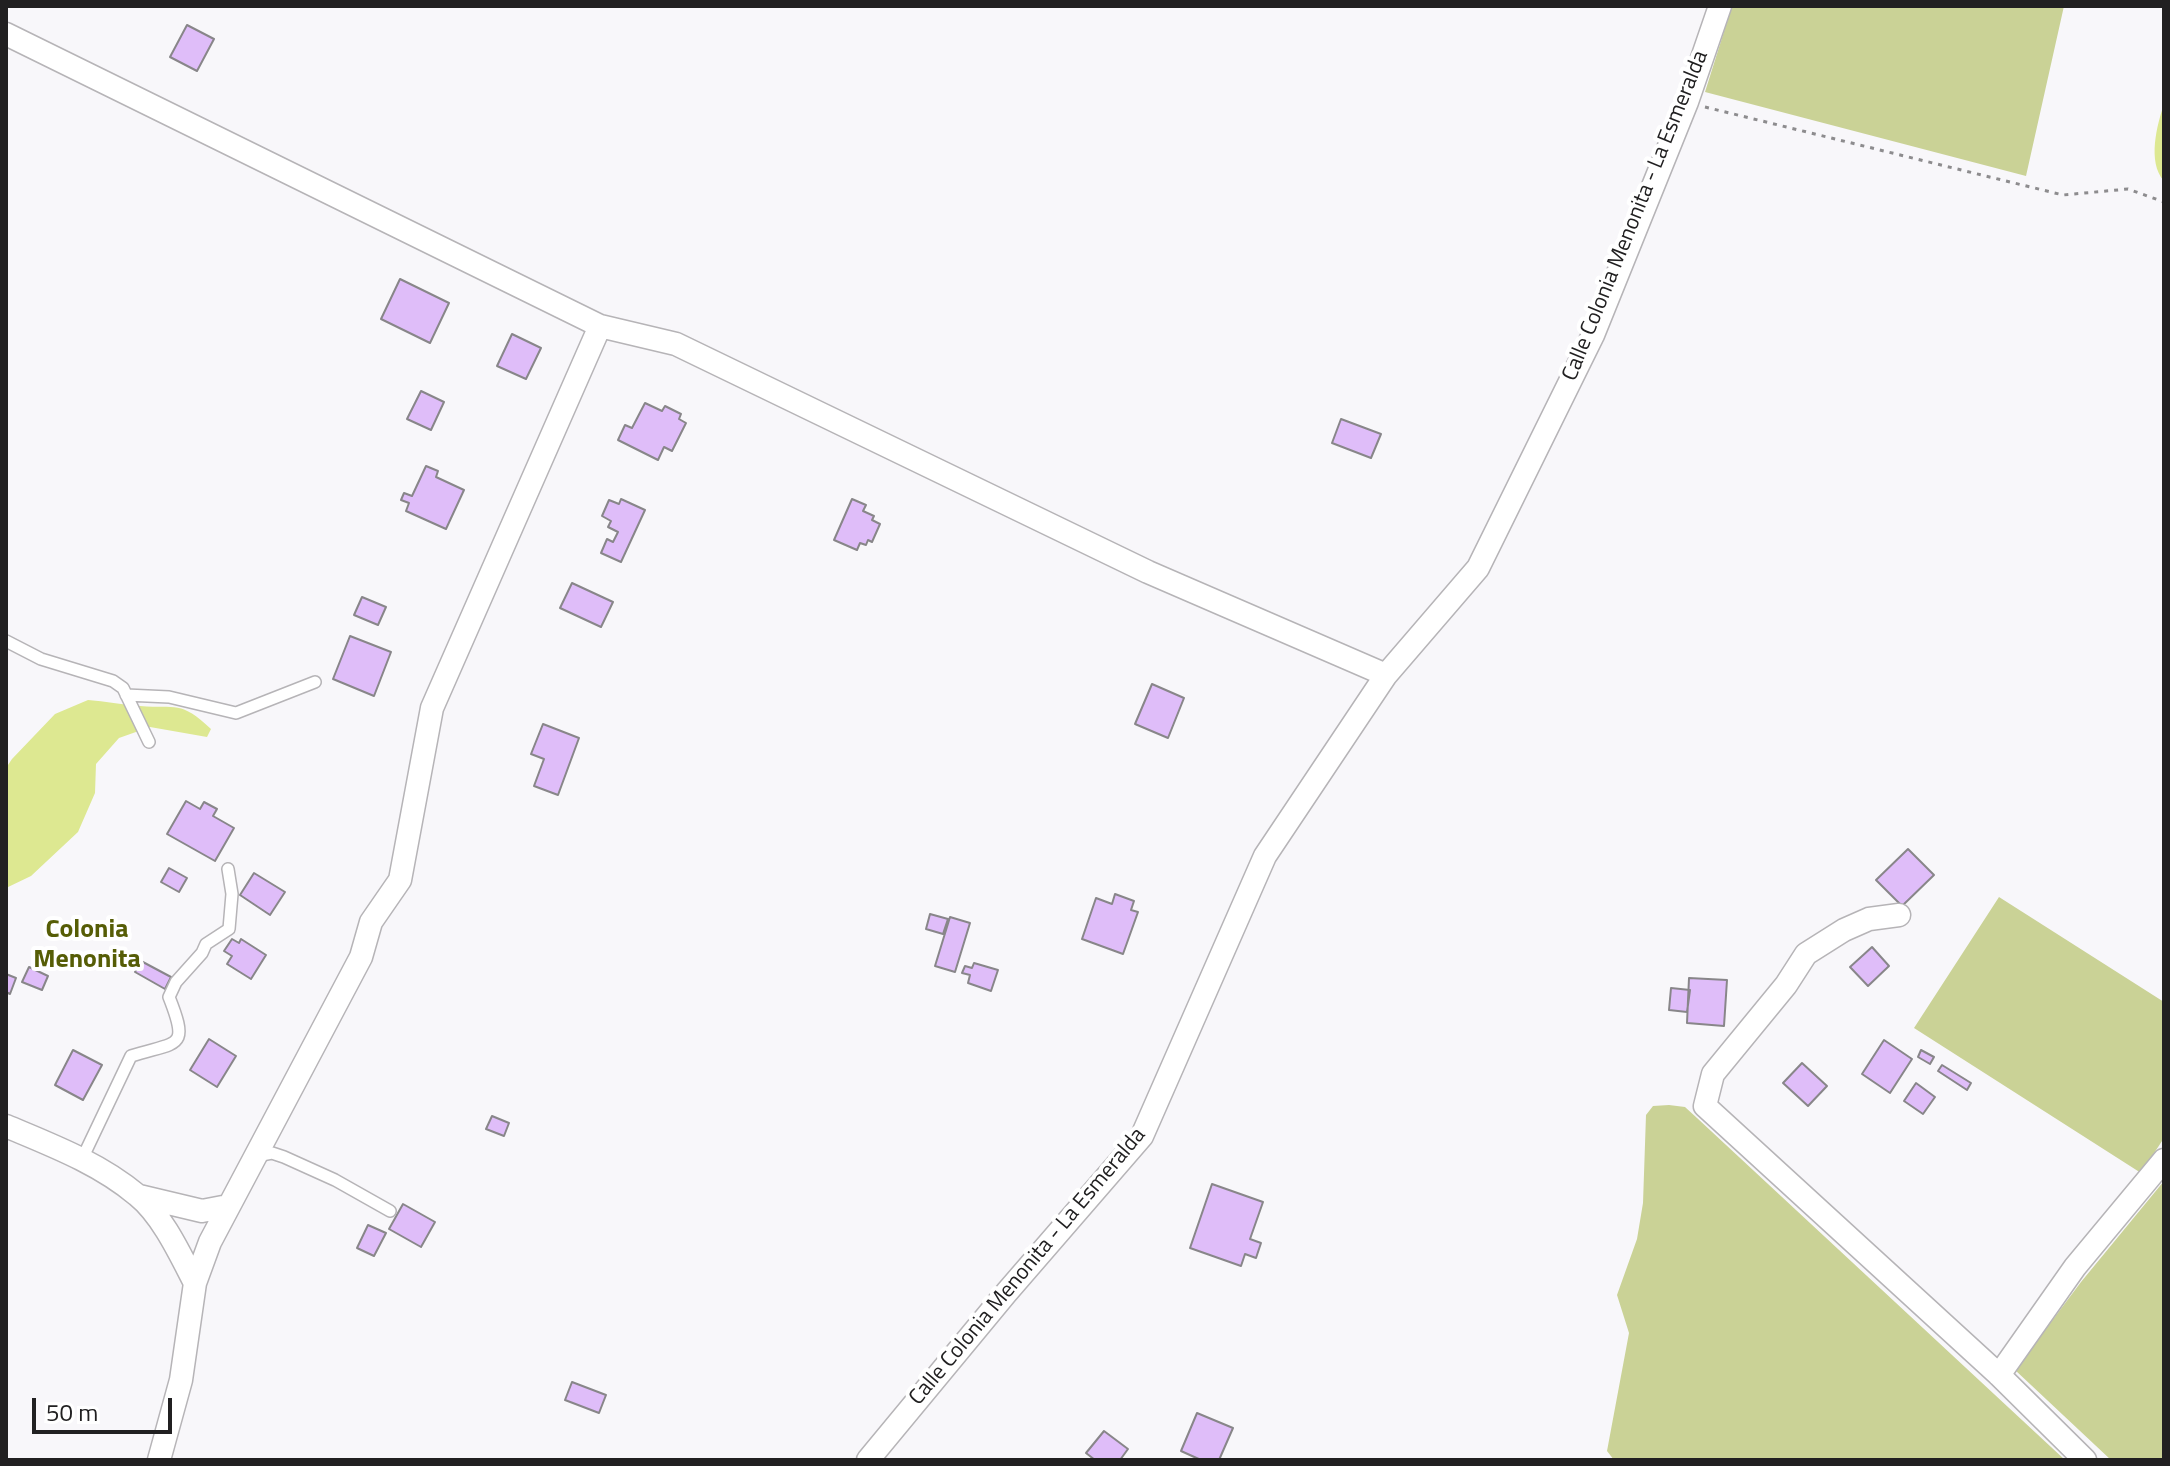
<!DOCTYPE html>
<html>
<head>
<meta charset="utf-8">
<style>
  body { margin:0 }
  #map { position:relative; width:2170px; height:1466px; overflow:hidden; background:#f8f7fa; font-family:"Titillium Web",sans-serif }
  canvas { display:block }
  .frame { position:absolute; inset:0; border:8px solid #212021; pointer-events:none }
  .scale { position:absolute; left:32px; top:1398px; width:140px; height:36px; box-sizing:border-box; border:4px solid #212021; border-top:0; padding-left:10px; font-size:24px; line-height:28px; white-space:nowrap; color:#212021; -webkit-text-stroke:6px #fff; paint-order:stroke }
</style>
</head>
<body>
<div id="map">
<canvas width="2170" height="1466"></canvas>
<div class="frame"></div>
<div class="scale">50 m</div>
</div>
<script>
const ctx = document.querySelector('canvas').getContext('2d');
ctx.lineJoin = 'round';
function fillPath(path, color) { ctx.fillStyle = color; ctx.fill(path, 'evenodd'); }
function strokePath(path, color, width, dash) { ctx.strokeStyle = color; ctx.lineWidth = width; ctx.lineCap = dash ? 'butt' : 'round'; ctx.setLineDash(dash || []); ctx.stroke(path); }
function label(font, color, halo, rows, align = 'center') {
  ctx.font = font + ' "Titillium Web",sans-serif'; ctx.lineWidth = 8; ctx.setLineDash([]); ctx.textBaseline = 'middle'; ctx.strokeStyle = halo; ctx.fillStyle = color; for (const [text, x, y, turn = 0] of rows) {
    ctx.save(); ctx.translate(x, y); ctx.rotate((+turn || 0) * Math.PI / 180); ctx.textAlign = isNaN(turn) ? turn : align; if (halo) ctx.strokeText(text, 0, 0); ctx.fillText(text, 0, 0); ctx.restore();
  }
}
fillPath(new Path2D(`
  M1732,6H2064L2026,176L1705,92Z
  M1999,897L2164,1002V1138L2141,1173L1914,1028Z
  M1669,1105L1685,1107L1697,1118L2065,1460H1614L1607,1451L1629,1333L1617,1295L1637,1239L1643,1203L1646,1115L1653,1106Z
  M2164,1181V1460H2111L2015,1370L2081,1282Z`), '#cad296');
fillPath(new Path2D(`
  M2164,104V181C2147,162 2157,125 2164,104Z
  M88,700C105,701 122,705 140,706C177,709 180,700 211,729L207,737L150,727L119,738L96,764L95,793L78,832L31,876L6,888V768L12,759L55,714Z`), '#dde891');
const building = new Path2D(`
  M187,25L214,39L197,71L170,57Z
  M400,279L449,303L430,343L381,319Z
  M512,334L541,348L526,379L497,366Z
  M421,391L444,402L431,430L407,419Z
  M645,403L662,411L665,406L681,414L679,419L686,423L672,451L664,447L658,460L618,440L625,425L632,428Z
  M1341,419L1381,434L1371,458L1332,443Z
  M426,466L438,471L436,477L464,490L446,529L406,511L409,503L401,500L404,493L412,496Z
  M621,499L645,510L621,562L601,553L607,539L613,542L618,532L608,527L611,521L602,516L609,500L619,504Z
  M852,499L866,505L863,511L874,516L872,520L880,524L872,542L868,540L866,545L860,543L857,550L834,540Z
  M572,583L613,602L601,627L560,608Z
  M362,597L386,607L378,625L354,615Z
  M350,636L391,652L374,696L333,679Z
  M1152,684L1184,698L1168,738L1135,724Z
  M543,724L579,738L558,795L534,786L544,759L531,754Z
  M186,801L200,809L204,802L217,809L213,816L234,828L215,861L167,834Z
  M1908,849L1934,875L1902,906L1876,880Z
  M169,868L187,878L179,892L161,882Z
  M254,873L285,892L270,915L240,895Z
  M1115,894L1134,901L1131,910L1138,912L1123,954L1082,939L1096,898L1112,904Z
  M930,914L948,919L943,934L926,929Z
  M950,917L970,923L955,972L935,966Z
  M232,939L239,943L241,939L266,955L251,979L227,964L232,956L224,951Z
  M1872,947L1889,966L1868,986L1850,967Z
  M141,961L171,977L165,989L135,972Z
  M974,963L998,970L991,991L968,983L970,975L962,973L965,966L972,968Z
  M29,967L48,976L42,990L22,982Z
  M6,974L16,978L10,994L6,992Z
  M1689,978L1727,980L1724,1026L1687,1023Z
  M1671,988L1690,990L1687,1012L1669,1010Z
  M209,1039L236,1056L217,1087L190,1070Z
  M1884,1040L1912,1059L1890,1093L1862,1074Z
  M73,1050L102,1065L83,1100L55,1085Z
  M1921,1050L1934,1057L1930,1064L1918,1057Z
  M1802,1063L1827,1086L1808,1106L1783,1083Z
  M1942,1065L1971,1083L1967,1090L1938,1071Z
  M1916,1083L1935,1097L1923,1114L1904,1101Z
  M492,1116L509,1123L504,1136L486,1129Z
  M1212,1184L1263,1202L1250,1239L1261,1243L1256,1258L1245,1254L1241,1266L1190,1248Z
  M403,1204L435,1222L421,1247L389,1229Z
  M368,1225L386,1233L374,1256L357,1248Z
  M572,1382L606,1395L599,1413L565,1400Z
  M1197,1413L1233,1428L1219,1460H1201L1181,1451Z
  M1104,1431L1128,1449L1120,1460H1095L1086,1453Z`);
fillPath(building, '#dfbdf9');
strokePath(building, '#888689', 2);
const service = new Path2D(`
  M6,641L41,659L113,681L123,688L149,742
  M126,695L169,697L236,713L315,682
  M256,1156L272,1153L284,1157L335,1180L390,1211
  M82,1159L131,1056C178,1041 190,1050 169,997L176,982L202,953L206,944L229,929L232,894L228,869`);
const minor = new Path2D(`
  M6,34L600,326
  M1899,915L1869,919L1844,930L1806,954L1786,985L1713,1074L1705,1106L1999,1375L2085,1460
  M6,1126C51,1145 99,1163 137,1195C162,1215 180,1254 195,1283
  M139,1196L202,1211L228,1206
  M1999,1375L2075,1267L2164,1160
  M159,1460L181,1380L195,1283L210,1242L361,957L371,922L400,880L432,708L600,326L676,344L1148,572L1386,675
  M868,1460L1007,1292L1142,1136L1265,856L1386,675L1478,568L1593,335L1687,102L1720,6`);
strokePath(service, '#b6b4b7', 14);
strokePath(minor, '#b6b4b7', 25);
strokePath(new Path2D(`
  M1705,107L2063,195L2128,189L2164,202`), '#8d8c8e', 3, [4, 6]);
strokePath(service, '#fff', 11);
strokePath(minor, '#fff', 22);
label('22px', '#212021', '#fff', [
  ["Calle Colonia Menonita - La Esmeralda",1636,216,-68],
  ["Calle Colonia Menonita - La Esmeralda",1028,1267,-50]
]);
label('bold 26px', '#565d06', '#fff', [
  ["Colonia",87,931],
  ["Menonita",87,961]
]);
</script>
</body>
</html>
